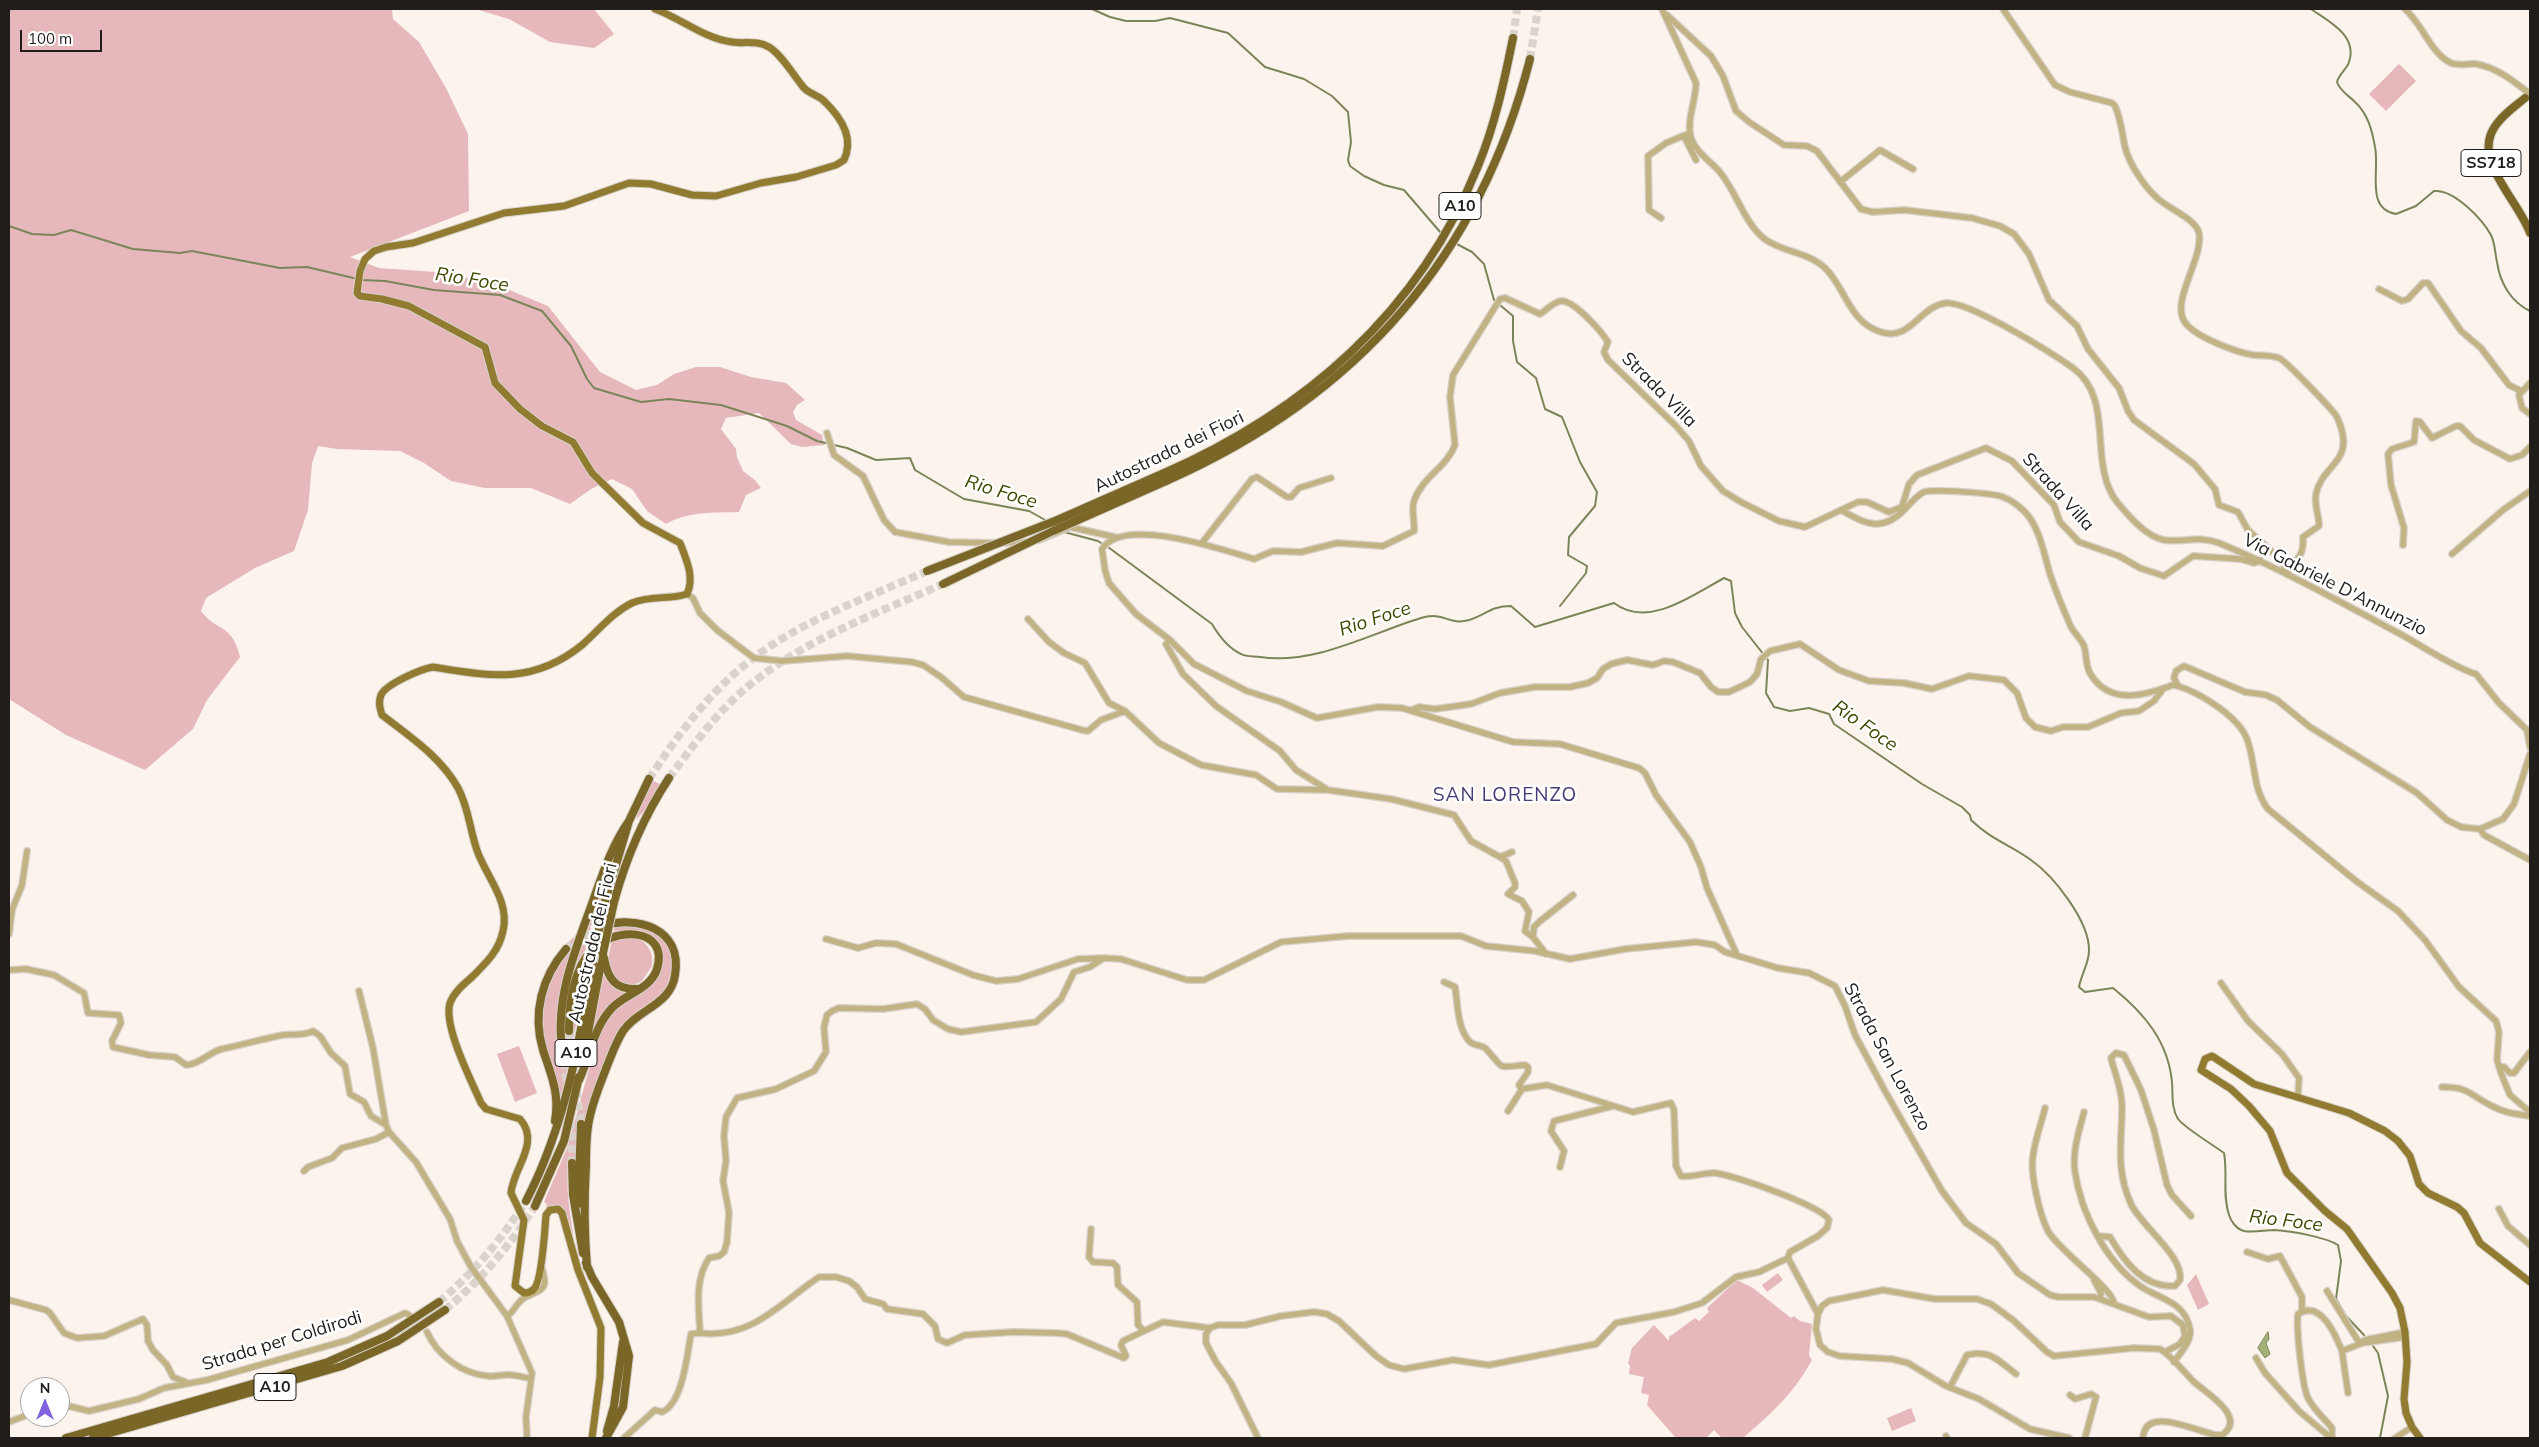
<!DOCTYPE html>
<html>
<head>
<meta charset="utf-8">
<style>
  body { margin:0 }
  #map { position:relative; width:2539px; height:1447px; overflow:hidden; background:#fbf3ec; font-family:Mulish,sans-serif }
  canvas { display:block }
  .frame { position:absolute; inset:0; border:10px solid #201d1a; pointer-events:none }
  .north { position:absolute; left:20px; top:1377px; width:50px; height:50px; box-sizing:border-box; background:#fff; border:1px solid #a6a5a3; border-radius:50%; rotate:0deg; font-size:14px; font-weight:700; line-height:20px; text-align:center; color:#201d1a }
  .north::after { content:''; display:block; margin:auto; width:18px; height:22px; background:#8263de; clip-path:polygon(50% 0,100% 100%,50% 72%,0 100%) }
  .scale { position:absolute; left:20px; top:30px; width:82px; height:22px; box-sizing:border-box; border:2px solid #201d1a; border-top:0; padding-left:6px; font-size:15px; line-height:18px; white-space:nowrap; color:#201d1a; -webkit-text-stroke:4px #fff; paint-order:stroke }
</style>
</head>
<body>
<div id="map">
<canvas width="2539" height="1447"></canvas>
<div class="frame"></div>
<div class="north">N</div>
<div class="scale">100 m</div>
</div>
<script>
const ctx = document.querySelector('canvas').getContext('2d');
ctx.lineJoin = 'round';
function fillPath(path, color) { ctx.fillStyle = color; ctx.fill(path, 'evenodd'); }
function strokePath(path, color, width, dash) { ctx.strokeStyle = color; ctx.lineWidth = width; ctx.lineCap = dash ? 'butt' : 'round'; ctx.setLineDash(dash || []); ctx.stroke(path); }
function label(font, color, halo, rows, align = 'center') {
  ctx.font = font + ' Mulish,sans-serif'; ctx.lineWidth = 5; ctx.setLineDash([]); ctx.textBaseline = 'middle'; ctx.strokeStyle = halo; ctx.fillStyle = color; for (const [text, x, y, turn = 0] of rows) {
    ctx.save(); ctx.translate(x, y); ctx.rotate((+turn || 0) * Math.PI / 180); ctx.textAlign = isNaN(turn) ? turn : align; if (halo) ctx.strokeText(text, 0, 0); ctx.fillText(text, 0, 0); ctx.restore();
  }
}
fillPath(new Path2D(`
  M9,9H392L393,19L419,42L446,88L468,134L469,211L350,257L379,268L436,272L490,282L548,306L600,372L636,390L657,385L674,374L696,367H720L751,377L786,383L805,400L797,405L793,412L796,420L822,435L824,445L802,447L791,444L759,413L726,418L721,429L736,449L737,457L743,471L755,480L761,488L746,495L739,512C714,513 688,511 666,524L647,511L632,489L612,479L591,489L570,504L531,488H485L451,481L424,463L400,451L337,449L318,446L312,463L308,510L294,551L255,568L206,598L201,611C218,633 232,623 240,657L207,700L193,729L145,770L66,735L9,699Z
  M475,9H594L614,34L594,48L550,42L509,19Z
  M2399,64L2416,81L2386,111L2369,94Z
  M651,780L660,784L647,808L637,819L639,804Z
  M608,869L596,923L590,926L592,932L595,931C592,947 578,958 574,974C569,992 568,1011 566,1030L573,1029L575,999L589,961L561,1099C558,1082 552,1068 547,1051C534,1011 545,984 568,951L564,946L578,933L563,977L558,1021H563L571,972Z
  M623,924C631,925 642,925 650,928C674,938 681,976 664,994C652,1007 635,1012 624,1025L585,1125H577L575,1162L567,1161L568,1198L575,1249L563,1208L553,1205L545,1210L547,1204L544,1202L568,1146L597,1040L609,1016L660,969L648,935L638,930L614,931L615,925Z
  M633,936C647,942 654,951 652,966L642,981C627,990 608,981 608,963C608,955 611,947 612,939Z
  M603,972L613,986L629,992L592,1034Z
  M519,1046L537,1093L515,1102L497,1054Z
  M1778,1273L1783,1280L1767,1292L1762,1285Z
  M2196,1274L2209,1304L2198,1310L2187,1285Z
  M1737,1280L1753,1288L1791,1318L1794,1316L1800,1321L1812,1324L1809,1356L1812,1360C1795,1392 1770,1415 1743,1438H1722L1714,1430L1706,1438H1676L1647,1405L1649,1395L1641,1393L1644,1377L1629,1374L1630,1366L1628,1363L1632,1348L1654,1325L1669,1341V1337L1695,1318L1699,1321L1709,1312L1707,1308Z
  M1911,1408L1916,1421L1892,1431L1887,1418Z`), '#e6b8bc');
const water = new Path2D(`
  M2268,1332L2269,1339L2266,1343L2270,1354L2265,1358L2258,1348Z`);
fillPath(water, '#a2b175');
strokePath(water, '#7b855a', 1);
strokePath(new Path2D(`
  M1092,9L1110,17L1126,21H1155L1170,18L1228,33L1265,67L1304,79L1332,96L1348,112L1351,142L1348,160L1350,166L1364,176L1384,185L1404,190L1441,233
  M2311,9C2328,21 2358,35 2349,62C2347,69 2339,74 2337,82C2340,91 2348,95 2355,102C2368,114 2372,130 2375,147C2380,170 2365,209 2396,214L2416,206L2434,191C2454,189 2482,219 2491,235C2495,243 2495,253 2497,262C2500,283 2511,302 2530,311
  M9,226L32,234L54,235L71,230L133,249L180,253L192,251L280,268L307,267L362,280L385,281L434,290L500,295L542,311L571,346L587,379L594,388L641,402L669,399L721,405L787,426L817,441L847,448L876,460L910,458L915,470L964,499L1029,511L1047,521
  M1455,243L1472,252L1484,264L1494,300L1513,316V341L1517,362L1536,378L1545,409L1562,417L1580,462L1597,492L1595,506L1569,537L1568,555L1587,566L1586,573L1560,606
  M1064,532L1098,541L1104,545
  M1108,547L1212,624C1219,636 1228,648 1241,654C1246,657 1254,656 1260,657C1315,665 1369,634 1421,618C1444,611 1449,626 1469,620C1486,615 1490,606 1511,606L1535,627L1614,603C1648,629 1693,595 1724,578L1731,581L1735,613L1742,627L1768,660L1766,693L1774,707L1790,711L1809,708L1829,714L1834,724L1922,784L1962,807L1970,815L1971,820C1993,841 2009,844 2031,860C2054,876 2090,922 2089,951C2089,963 2081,975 2079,987L2085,992L2113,988C2144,1013 2168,1041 2172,1082C2173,1094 2171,1108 2178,1119C2185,1128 2213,1145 2224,1153C2228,1174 2222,1194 2229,1215C2231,1221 2236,1229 2244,1231C2253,1233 2265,1230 2275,1230C2291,1231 2325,1237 2338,1245L2341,1261L2336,1299L2346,1316L2364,1335
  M2373,1346L2378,1353L2388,1396L2380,1438`), '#7b855a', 2);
strokePath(new Path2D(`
  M1513,38L1517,9
  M1530,59L1538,9
  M669,778C690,750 711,720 737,696C795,643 873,615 943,584
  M649,779C677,736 707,695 747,663C799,621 867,598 927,571
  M566,949L584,934H599
  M569,1031L581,1124
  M564,1061L571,1125L572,1163
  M439,1302C474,1272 501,1240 526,1201
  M445,1310C482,1279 510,1246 535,1206`), '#dad3cc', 8, [8, 4]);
const minor = new Path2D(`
  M1662,9L1696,83C1696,101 1686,120 1691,138C1696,152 1710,161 1719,171C1737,192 1744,224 1766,240C1785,253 1809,252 1826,269C1845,288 1849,320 1878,331C1910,344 1919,306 1946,303C1969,301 2052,353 2073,368C2116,399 2087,464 2117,502C2128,515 2146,537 2164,540C2184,543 2198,535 2219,543C2282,569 2342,603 2402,635C2422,646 2457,669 2476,674L2499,703L2527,730L2530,747
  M2003,9L2055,85L2070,92L2112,103L2115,106C2121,119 2122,133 2125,147C2129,163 2142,183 2154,195C2165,208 2196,218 2199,233C2204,260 2166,306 2188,326C2201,339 2236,352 2253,355C2262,356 2271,355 2279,358C2285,360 2333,410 2337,417C2358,463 2322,463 2316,494C2314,505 2319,515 2319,526L2303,537C2304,557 2297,557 2287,573
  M2405,9C2423,25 2429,50 2449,62C2457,67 2468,63 2476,64C2496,67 2515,82 2530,94
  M1667,15L1711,56L1723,76L1736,111L1749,122L1784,145L1807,146L1817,151L1861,209L1873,212L1904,210L1972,218L2000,226L2014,234L2029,254L2049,300L2077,326L2088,349L2119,388L2128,411L2134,420L2194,464L2215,489L2219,505L2238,512L2248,530L2281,560L2287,573
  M1684,136L1696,160
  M1840,182L1880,150L1913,169
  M1661,218L1649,210L1648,156L1666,143L1690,133
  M2379,289L2402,301L2408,299L2423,283H2428L2461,331L2481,348L2509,385L2521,391
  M2530,383L2519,395L2522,408L2530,414
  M827,433L834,455L863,476L884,520L895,532L949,542L995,543
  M1841,510C1866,524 1882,533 1905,509C1911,503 1916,496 1924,492C1933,489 1994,493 2003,497C2011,500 2019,506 2025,512C2040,528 2044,554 2050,574C2056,592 2064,611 2071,627C2075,634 2081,639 2084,646C2087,655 2085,666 2091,675C2111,706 2146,695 2173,685L2178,686
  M1039,540L1070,527L1115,537
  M1004,543L1027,542
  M1202,543L1252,479L1257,477L1287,497H1291L1299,488L1331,478
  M2403,545L2404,528L2391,485L2388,454L2392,449L2414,442L2416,421L2420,422L2432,438L2456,426H2460L2474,440L2510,459L2522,455L2530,447
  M2452,554L2503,510L2530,491
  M687,594L693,598L700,613L717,630L754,658L782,661L847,656L912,662L923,665L941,677L964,697L1082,730L1088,731L1101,720L1125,711
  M1028,619L1049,642L1064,653L1085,663L1109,703L1125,711L1159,743L1201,765L1256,775L1277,789L1328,790
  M1170,640L1166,644L1183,674L1216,706L1280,751L1296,770L1328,790L1391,799L1454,815L1471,841L1500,857L1512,852
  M1412,710L1419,707L1435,709L1471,704L1500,693L1535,687H1570L1588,683L1597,678L1603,669L1611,664L1627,660L1653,665L1664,661L1673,662L1700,673L1711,687L1718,692H1729L1750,682L1757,674L1761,659L1770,651L1800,644L1839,670L1869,681L1904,683L1932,689L1969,676L2004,680L2017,693L2026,718L2035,727L2051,731L2063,727H2088L2121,713L2139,711L2154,701L2163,689
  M2530,754L2514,804L2503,819L2480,829L2461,827L2447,820L2417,793L2310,727L2277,700L2266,695L2245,692L2184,666L2176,671L2174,678L2178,686C2200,693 2238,716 2247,739C2256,763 2252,788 2268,809L2356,881L2398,911L2425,940L2459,987L2496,1021L2499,1032L2497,1060L2501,1073L2510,1095L2530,1112
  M2480,829L2484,835L2530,860
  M1500,857L1506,861L1515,883V887L1508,894L1522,901L1529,912L1525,931L1533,937L1546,954
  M9,934L12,910L22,885L27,851
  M1533,937L1534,927L1539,922L1573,895
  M826,939L858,948L876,943L896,944L973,975L996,981L1018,979L1078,959L1104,958L1121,959L1187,980H1204L1281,942L1348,936H1461L1486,946L1535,951L1570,959L1625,949L1696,942L1715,945L1725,952L1778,968L1809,973L1835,986L1845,1006L1855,1035L1885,1091L1942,1191L1966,1223L1996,1244L2018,1273L2050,1295L2058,1297H2094L2149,1317L2171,1316L2183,1325L2185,1336L2180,1344L2165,1352
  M1737,955L1707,888L1701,867L1690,842L1656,795L1645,773L1639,768L1560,744L1513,742L1402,708L1378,707L1317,718L1281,702L1247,691L1194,664L1170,640L1136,614L1109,583L1105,570L1102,549C1123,515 1223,550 1254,559L1273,551L1301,552L1337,543L1383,546L1414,531C1415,521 1411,510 1414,501C1422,477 1447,467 1455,445L1450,397L1453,375L1500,299L1505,298L1540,314C1547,310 1553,302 1561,301C1574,300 1601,331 1608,342L1604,352L1608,360L1676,426L1689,441L1701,466L1723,491L1741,502L1779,521L1805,527L1858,502H1867L1889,512L1902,507L1909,484L1917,475L1986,448L2012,461L2054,505L2060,522L2079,542L2119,556L2140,568L2164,576L2193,556L2240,559L2254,563L2260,560
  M9,970L26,969L54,975L84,993L88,1013L119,1015L121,1023L112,1041L113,1047L149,1055L175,1057L186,1065C199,1065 209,1052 222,1049C242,1045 262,1039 283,1035C294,1033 301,1037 313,1031L320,1036L331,1053L345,1066L350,1094L364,1102L371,1116L386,1125L389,1132L416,1162L450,1219L457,1241L471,1267L507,1316L532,1373L526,1417L527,1438
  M1444,982L1455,987C1458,1004 1457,1029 1470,1042C1476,1047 1483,1044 1487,1050C1506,1071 1496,1067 1525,1065L1528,1067V1072L1519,1085L1522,1089L1547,1085L1633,1112L1671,1103L1674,1110L1676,1166L1681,1176C1692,1178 1704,1172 1715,1173C1734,1175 1822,1206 1829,1220L1827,1228L1818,1236L1790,1252L1788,1258
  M2221,983L2248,1021L2282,1054L2299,1078L2298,1097
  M359,991L373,1048L386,1125
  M2499,1067H2504L2510,1073H2514L2530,1052
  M2442,1087C2470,1087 2469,1095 2492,1106C2504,1113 2517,1114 2530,1116
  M2045,1108C2041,1124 2035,1140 2033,1156C2030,1174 2040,1216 2048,1231C2059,1251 2115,1290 2114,1304
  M1508,1111L1522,1089
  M2084,1112C2079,1131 2072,1152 2075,1172C2081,1213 2106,1262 2140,1286C2159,1299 2185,1301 2190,1329C2192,1341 2181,1352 2174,1362
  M1560,1167L1564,1151L1551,1131L1554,1121L1613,1106
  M304,1171L308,1167L332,1158L342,1148L376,1139L389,1132
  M2499,1209L2508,1226L2530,1245
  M1091,1229L1089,1257L1093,1262L1113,1263L1117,1267L1118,1285L1137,1302L1138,1325L1144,1331
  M2099,1236L2110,1237C2124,1261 2143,1288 2175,1286L2180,1280C2184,1256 2141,1226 2131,1204C2115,1168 2122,1143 2122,1106C2122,1089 2115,1074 2111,1058L2116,1053L2124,1055L2141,1090L2154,1130L2167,1185L2172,1195L2191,1216
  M2247,1252L2268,1259L2280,1256L2302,1297V1311
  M2094,1280L2101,1293L2100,1299
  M2327,1291L2360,1344
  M9,1300L46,1310L50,1313L64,1333L77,1338L104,1336L143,1319L147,1325L148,1341L153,1350L167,1365L173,1377L188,1383
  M507,1316C514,1312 517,1302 524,1298C542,1288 550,1292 541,1265
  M427,1332C437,1355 462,1374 488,1376C495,1377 503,1374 511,1375C518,1375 524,1378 530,1378
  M700,1333C752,1339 779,1304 819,1277H836L849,1281L857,1287L865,1299L883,1304L887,1309L923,1314L935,1326L938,1339L947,1343L965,1335L1013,1332L1056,1333L1067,1334L1124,1358L1126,1356L1121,1345L1123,1341L1163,1322L1210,1328
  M2362,1343L2405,1337
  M2342,1351L2348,1393
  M2256,1358L2265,1373L2299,1411L2331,1438
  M1950,1387L1967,1355C1991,1349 1998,1361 2016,1374
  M2070,1395L2075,1399L2091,1394L2096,1397L2085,1438
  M60,1404L89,1411L139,1399L164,1388L207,1380L348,1340L405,1313L409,1315
  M9,1422L30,1414
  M1946,1436L1947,1438
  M624,1438L655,1410L662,1412C683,1403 687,1355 691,1334L700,1333C699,1307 694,1281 709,1258L719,1256L724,1252L727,1242L729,1212L723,1181L726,1161L724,1136L726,1117L737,1098L776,1089L814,1071L826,1052L824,1027L827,1015L832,1011L839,1008L883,1009L917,1004L925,1009L933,1020L948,1029L961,1032L1036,1022L1061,999L1074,972L1090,967L1104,958
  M1258,1438L1231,1383L1216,1362L1206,1343V1334L1210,1328L1218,1325H1245L1281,1316L1314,1312L1327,1314L1339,1321L1376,1356L1389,1365L1404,1369L1453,1360L1489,1365L1596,1344L1616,1323L1674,1312L1702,1303L1736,1277L1759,1272L1788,1258L1818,1314
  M2069,1438L2030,1429L1979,1399L1946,1386L1908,1363L1892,1359L1840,1356L1828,1352L1820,1345L1816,1329L1818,1314L1822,1306L1829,1301L1883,1290L1935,1299H1977L1991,1304L2013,1320L2047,1352L2054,1356L2134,1348L2160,1349C2173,1357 2183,1371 2194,1382C2205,1392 2248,1417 2222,1435H2216C2195,1431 2145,1405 2143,1438
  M2332,1438V1428C2324,1418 2314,1410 2308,1398C2302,1386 2296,1327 2298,1314C2321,1299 2336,1336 2342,1351L2360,1344L2365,1340L2405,1332
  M2395,1438L2412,1427`);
const major = new Path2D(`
  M592,1438L600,1377L601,1328L578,1270L562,1213L558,1209L550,1210L546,1215C545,1228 542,1281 534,1289C531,1292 528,1293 524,1293L515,1286L524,1220L511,1193C513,1168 541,1143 520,1119L486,1109L481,1103C471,1080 443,1026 450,1003C454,992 464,984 472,977C486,963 499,951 503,931C510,902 488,879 478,853C470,832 469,808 458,788C441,757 409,736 382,715C380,708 378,702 381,695C386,684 421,669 433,667C489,676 533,685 582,645C598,631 612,613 632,603C650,595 669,600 687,594C695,577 686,559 680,543L643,523L592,473L573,442L542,426L520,409L495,383L485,347L409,306L382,299L360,296L357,293L360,271L365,259L374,251L386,247L413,243L504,213L564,206L629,183L651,184L692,195L716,196L761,183L796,177L836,165L844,160C855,137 840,116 823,100C817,95 810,94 804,88C794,76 782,55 769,47C757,40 745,44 732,42C703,38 682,19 655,9
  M2420,1438L2412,1427L2406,1413L2404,1399L2407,1362L2405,1332L2400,1308L2392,1293L2347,1229L2325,1211L2287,1173L2270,1131L2249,1106L2231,1089L2201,1070L2205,1059L2212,1056L2254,1084L2349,1113L2385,1131L2398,1141L2410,1156L2419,1184L2428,1193L2457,1207L2464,1213L2480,1243L2530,1282`);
const highway = new Path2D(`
  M2525,98C2514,107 2501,116 2494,128C2473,161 2519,201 2530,233
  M1162,474C1304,412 1419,313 1478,166C1495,125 1504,82 1513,38
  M1166,481C1354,398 1479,259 1530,59
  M614,902C626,858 644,816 669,778
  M603,908L629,821L649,779
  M604,958C608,979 615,990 638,989
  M569,1031C569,1005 572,973 590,952C611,926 670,926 657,969C651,989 625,994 612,1008C593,1028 590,1057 579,1080
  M564,1061C552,1004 574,954 593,901C603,873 612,845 629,821
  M582,1064L603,953
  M555,1121C560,1093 551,1075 543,1050C532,1013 542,977 566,949
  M572,1163L573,1195L583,1253
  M526,1201C565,1126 579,1045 593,962
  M578,1204L581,1124
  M535,1206L564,1141L579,1077
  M586,1263L592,1277L619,1322L629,1356L623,1407L606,1438
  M587,1267C584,1232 584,1199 586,1165C586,1148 586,1131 590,1116C594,1098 601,1082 607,1066C612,1054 616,1042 623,1031C638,1009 671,1005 675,975C683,928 637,915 601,926L599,932
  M607,1431L614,1406L623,1342
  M66,1438L328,1362L387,1336L439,1302
  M93,1438L342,1366L398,1341L445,1310`);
strokePath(minor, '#d8d1ca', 8);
strokePath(major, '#d8d1ca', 9);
strokePath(highway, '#d8d1ca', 10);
strokePath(minor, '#c1b384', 5.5);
strokePath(major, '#907b30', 7);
strokePath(highway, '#7a6728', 8);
const highwayBridge = new Path2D(`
  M927,571L1055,521L1162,474
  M943,584L1053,531L1166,481
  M603,953L614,902
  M593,962L603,908`);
strokePath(highwayBridge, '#d8d1ca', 10, []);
strokePath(highwayBridge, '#7a6728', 8);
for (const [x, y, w] of [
  [2491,163,60],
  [1460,206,42],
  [576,1053,42],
  [275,1387,42]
]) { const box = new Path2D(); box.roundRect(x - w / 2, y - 13.5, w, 27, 4); ctx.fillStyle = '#fff'; ctx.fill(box); strokePath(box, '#201d1a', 1); }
label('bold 16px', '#201d1a', null, [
  ["SS718",2491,163],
  ["A10",1460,206],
  ["A10",576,1053],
  ["A10",275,1387]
]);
label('18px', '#201d1a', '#fff', [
  ["Strada Villa",1659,390,45],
  ["Autostrada dei Fiori",1169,452,-26],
  ["Strada Villa",2058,492,48],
  ["Via Gabriele D'Annunzio",2335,585,27],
  ["Autostrada dei Fiori",593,943,-77],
  ["Strada San Lorenzo",1887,1057,62],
  ["Strada per Coldirodi",282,1341,-17]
]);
label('italic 19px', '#3e4a01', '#fff', [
  ["Rio Foce",472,280,9],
  ["Rio Foce",1001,492,17],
  ["Rio Foce",1375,619,-18],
  ["Rio Foce",1865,726,35],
  ["Rio Foce",2286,1221,7]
]);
ctx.letterSpacing = '1px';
label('19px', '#493b78', '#fff', [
  ["SAN LORENZO",1505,795]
]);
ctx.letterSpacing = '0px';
</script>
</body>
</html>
